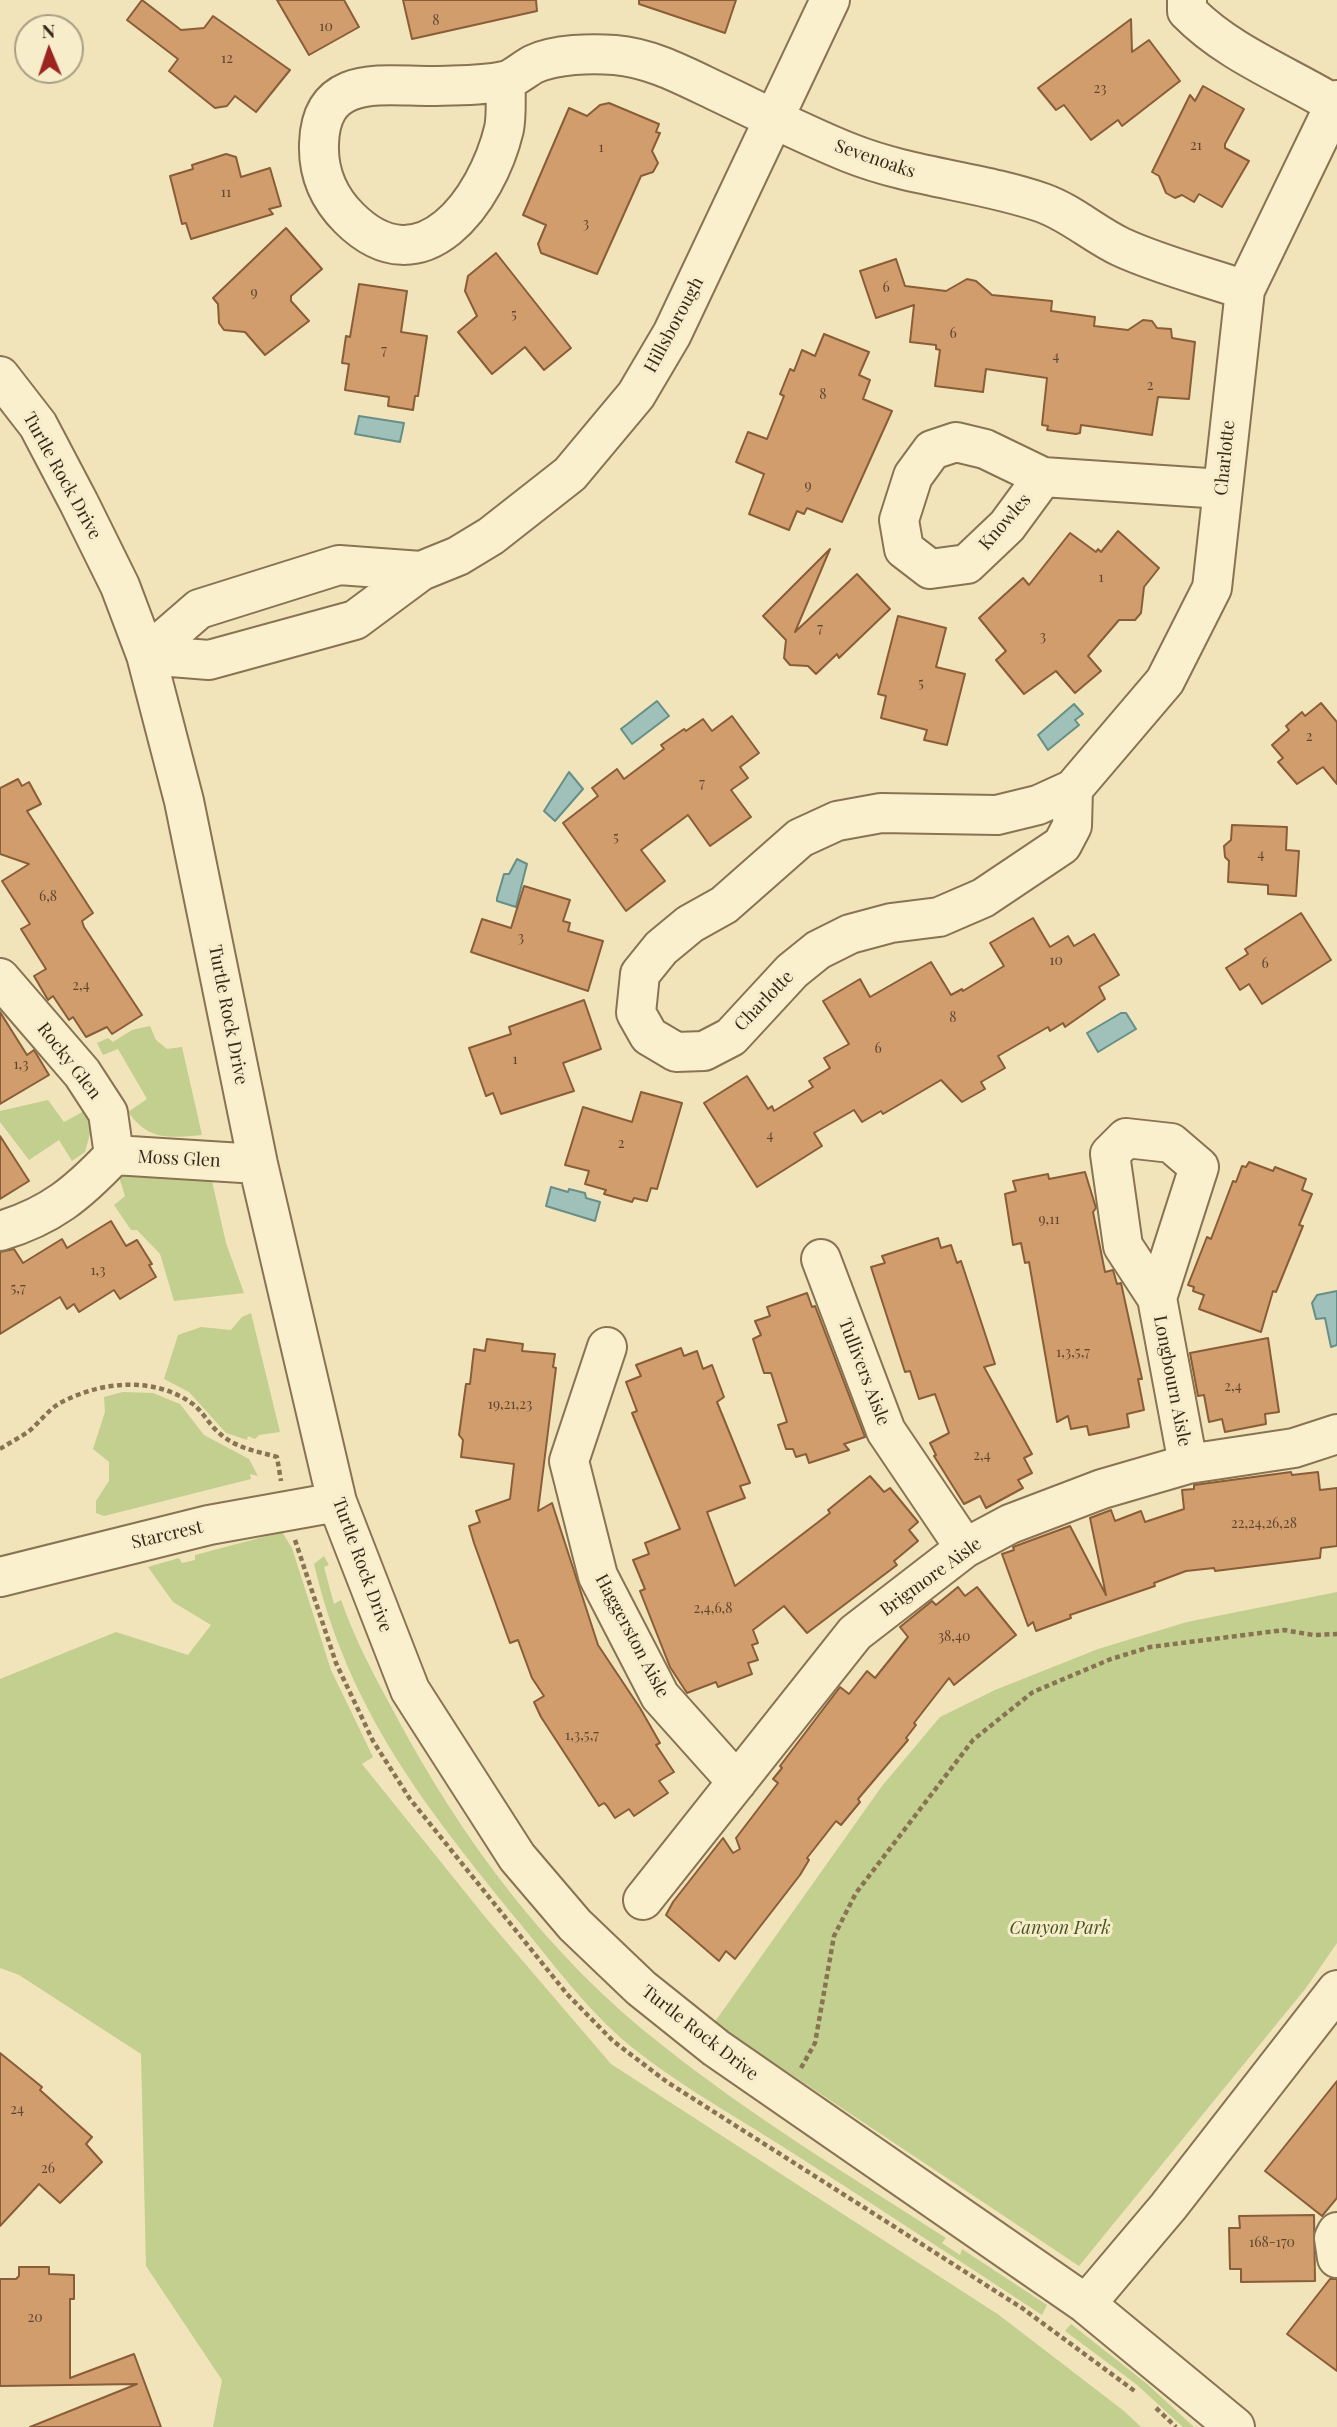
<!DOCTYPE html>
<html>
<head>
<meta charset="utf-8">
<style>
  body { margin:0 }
  #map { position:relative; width:1337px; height:2427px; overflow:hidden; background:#f1e4ba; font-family:"Playfair Display",serif }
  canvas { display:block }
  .north { position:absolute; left:14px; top:14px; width:70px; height:70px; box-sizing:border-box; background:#f8edca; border:2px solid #aa9f84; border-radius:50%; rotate:358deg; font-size:19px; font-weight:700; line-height:28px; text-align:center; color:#36291a }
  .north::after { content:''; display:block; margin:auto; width:24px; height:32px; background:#9c261f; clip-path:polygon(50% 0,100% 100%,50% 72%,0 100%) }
</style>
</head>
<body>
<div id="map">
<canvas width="1337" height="2427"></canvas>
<div class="north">N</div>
</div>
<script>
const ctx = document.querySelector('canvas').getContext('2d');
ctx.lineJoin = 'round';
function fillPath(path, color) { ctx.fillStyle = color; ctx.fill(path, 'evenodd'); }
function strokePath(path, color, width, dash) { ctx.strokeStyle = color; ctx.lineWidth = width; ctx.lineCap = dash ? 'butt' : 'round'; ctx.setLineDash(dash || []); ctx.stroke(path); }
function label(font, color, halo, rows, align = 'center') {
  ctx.font = font + ' "Playfair Display",serif'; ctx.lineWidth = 6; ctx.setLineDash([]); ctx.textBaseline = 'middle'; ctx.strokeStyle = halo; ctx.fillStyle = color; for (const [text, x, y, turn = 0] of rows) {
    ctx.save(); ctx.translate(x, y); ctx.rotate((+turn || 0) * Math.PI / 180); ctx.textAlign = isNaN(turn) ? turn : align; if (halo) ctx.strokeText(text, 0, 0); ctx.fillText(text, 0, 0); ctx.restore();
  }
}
fillPath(new Path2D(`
  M150,1026L156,1040L167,1049L182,1047L202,1135C169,1138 149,1141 128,1112L147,1099L118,1049L103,1055L97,1043L108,1038L113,1042L132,1030Z
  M48,1100L64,1122L84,1111L92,1126L85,1152L72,1161L59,1140L29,1160L0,1122V1111Z
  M130,1170L173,1178L210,1172L226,1243L244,1293L174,1301L160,1254L137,1230H131L114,1205L125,1196L119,1177Z
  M251,1313L280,1432L259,1435L255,1439L248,1436L247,1440L226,1433L189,1392L164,1379L178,1335L201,1327L231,1330L242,1317Z
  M123,1392L153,1393L180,1404L204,1435L249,1459L258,1476L250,1474L251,1479L104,1516L96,1513V1501L109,1481V1462L93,1449L105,1412L104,1397Z
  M282,1532L292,1548L331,1670L373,1757L362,1764L486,1918L611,2064L999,2315L1124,2411L1141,2427H213L222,2380L146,2266L141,2054L19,1975L0,1968V1679L116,1632L188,1655L211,1625L173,1602L148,1567L179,1558L182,1563L195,1560V1555Z
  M324,1556L329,1565L324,1567L334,1604L341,1600C355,1640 375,1677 395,1714C462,1840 549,1957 662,2045C751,2116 850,2176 946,2238L942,2243L960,2255L962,2249L1047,2305L1042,2315C958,2260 873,2204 788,2150C732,2114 673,2082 622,2039C583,2005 551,1961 518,1921C426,1808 348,1710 314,1564Z
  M1337,1592V1943L1306,1988L1079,2266L714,2023L882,1786L940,1717L995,1690L1098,1649L1187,1622Z
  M1071,2324L1146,2383L1194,2427H1183L1136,2384L1065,2331Z`), '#c3cf8e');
const water = new Path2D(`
  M359,416L404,423L400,442L355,434Z
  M657,701L669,716L632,744L621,729Z
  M1074,704L1083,714L1075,720L1079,725L1048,750L1038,735Z
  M569,772L583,789L555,821L544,811Z
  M517,859L527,864L516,907L497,901V898L504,874H509Z
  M1121,1013H1126L1136,1029L1098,1052L1087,1033Z
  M551,1187L568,1192L569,1189L585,1193L586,1198L600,1202L595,1221L546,1206Z
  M1337,1291V1345L1331,1347L1325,1318L1316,1319L1312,1303L1317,1295Z`);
fillPath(water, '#9fc1b9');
strokePath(water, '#668f87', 2);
const building = new Path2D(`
  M142,0L181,30L204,28L213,16L290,70L256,112L235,96L227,106L215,108L169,71L178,59L127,20Z
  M277,0H344L359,27L309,55Z
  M403,0H536L537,11L412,39Z
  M639,0H736L725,33L639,4Z
  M1131,19L1132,52L1149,40L1180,81L1122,126L1118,120L1091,140L1064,105L1056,110L1038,88Z
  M1203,86L1244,109L1225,144V148L1249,161L1222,207L1199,194L1194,202L1182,195L1175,198L1166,193L1159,176L1152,172L1190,95L1195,101Z
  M609,103L659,124L656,132L660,133L652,151L658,163L653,172L641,176L597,274L541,253L538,244L546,225L523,215L569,108L587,116L600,105Z
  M226,154L236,157L241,177L270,168L281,206L269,209L273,214L191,239L186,223L182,224L170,176L193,169L192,165Z
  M286,228L322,269L291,296V301L309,321L265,355L245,332L224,330L219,323L218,304L213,298Z
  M496,253L571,348L544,370L525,347L492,374L458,332L477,316L465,291L468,276Z
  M896,259L905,286L946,291L967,279L976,281L992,295L1052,301L1051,311L1095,317L1094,326L1128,330L1143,320L1152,321L1157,328L1171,329L1172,338L1195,342L1189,399L1158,397L1152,435L1081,425L1080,433L1076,434L1047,430L1048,426L1042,425L1047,378L986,369L983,392L935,386L940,350L936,349V345L910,342L914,305L876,318L860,271Z
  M359,284L407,291L401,332L427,336L418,396H415L413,410L388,406L389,397L345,390L349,364L342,363L346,336L350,337Z
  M824,334L869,352L859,375L870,380L863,399L892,411L842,522L807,508L804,514L797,511L789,530L749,514L764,474L736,462L748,432L767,439L784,396L780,394L790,369L794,371L802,350L815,356Z
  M1118,531L1159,568L1144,587L1141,613L1135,620H1119L1088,656L1101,671L1075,693L1056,671L1024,694L996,660L1006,651L979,618L1023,578L1029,585L1070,533L1096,552L1098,549L1101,552Z
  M830,549L795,632L857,574L890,609L839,658L837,654L816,674L808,666L790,665L784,658L786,640L763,616Z
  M898,616L946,628L936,667L965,674L947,745L924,740L927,730L881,718L886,696L878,694Z
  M1321,703L1337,722V784L1323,767L1297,784L1278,762L1283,758L1272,745L1289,730L1286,726L1302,712L1305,716Z
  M732,716L759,753L740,767L748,778L731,790L751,817L710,846L688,815L641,850L665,881L626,911L563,823L598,796L592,788L617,769L624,779L664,749L661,745L684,729L686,731L703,719L712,731Z
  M18,779L22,786L29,782L41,804L27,811L93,913L82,921L84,927L142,1015L112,1034L107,1027L86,1037L73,1017L69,1020L53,996L48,1000L34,976L46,969L21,929L30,924L2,881L29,864L0,854V788Z
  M1232,825L1287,827L1286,850L1299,851L1296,896L1268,894V885L1228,882L1229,861L1225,857L1224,846L1231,840Z
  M524,886L570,900L563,921L570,923L568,931L603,941L588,991L471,952L482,919L511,928Z
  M1301,913L1331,960L1262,1004L1249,984L1240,990L1226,968L1248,954L1245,949Z
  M1033,918L1050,947L1068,936L1074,946L1094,934L1119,975L1099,987L1105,999L1065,1027L1063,1023L1050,1031L1048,1027L998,1056L1005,1068L981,1082L985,1089L962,1102L941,1080L883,1114L881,1111L862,1122L854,1110L814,1133L822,1146L757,1187L704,1103L747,1076L768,1109L772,1106L774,1111L813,1087L809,1081L830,1068L824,1058L849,1044L823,1001L860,979L870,997L931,962L951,995L962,989L963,991L1004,966L990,943Z
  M584,1000L601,1049L563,1063L574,1091L501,1114L493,1093L486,1096L469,1048L511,1034L509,1027Z
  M0,1012L27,1055L34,1050L49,1075L0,1104Z
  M641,1092L682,1103L657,1189L651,1188L647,1201L634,1198L632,1202L604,1194L606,1190L585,1184L589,1171L565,1165L583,1107L632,1122Z
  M0,1136L29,1181L0,1199Z
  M1249,1162L1273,1171L1275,1167L1306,1179L1302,1190L1312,1194L1299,1225L1303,1226L1276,1292L1273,1291L1261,1332L1199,1309L1204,1295L1193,1291L1194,1287L1188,1285L1207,1237L1211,1239L1233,1181L1236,1182L1242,1166L1246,1167Z
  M1085,1172L1096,1208L1093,1212L1105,1272L1113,1270L1117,1284L1121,1283L1142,1379H1138L1144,1410L1127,1414L1129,1427L1089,1435L1087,1426L1071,1429L1068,1416L1057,1422L1029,1262L1025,1263L1021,1243L1013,1245L1005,1194L1016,1191L1013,1181L1048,1174L1049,1179Z
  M111,1221L126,1246L137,1240L152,1264L149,1265L156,1277L120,1299L114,1290L79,1312L74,1304L67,1309L60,1297L0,1334V1252L14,1249L23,1263L62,1239L67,1248Z
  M938,1238L941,1248L951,1245L957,1263L961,1261L995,1364L984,1367L1032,1454L1024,1458L1032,1473L1018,1480L1023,1488L986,1508L980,1496L964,1504L934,1456L936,1455L930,1443L949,1433L935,1394L919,1399L910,1371L905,1372L871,1267L885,1263L882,1256Z
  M807,1293L812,1307L815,1306L865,1437L844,1444L849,1450L809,1463L806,1454L796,1457L793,1449H786L778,1425L787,1422L771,1373H764L753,1339L761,1335L755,1321L770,1316L767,1307Z
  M1268,1338L1279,1412L1265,1414L1266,1424L1225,1432L1222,1419L1209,1422L1204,1395L1198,1396L1190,1353Z
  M487,1339L523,1344L522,1351L555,1354L553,1367L556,1368L538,1511L552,1503L598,1645L640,1708L660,1743L656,1745L674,1772L659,1781L668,1793L634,1816L629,1809L615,1818L607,1806L604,1803L599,1806L541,1717L534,1702L544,1696L532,1678L518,1640L510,1643L474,1543L469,1526L480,1522L476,1511L510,1499L514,1464L461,1457L463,1440L459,1435L466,1384H470L474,1349L485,1351Z
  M681,1348L684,1356L697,1351L703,1369L712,1365L724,1397L717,1402L750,1483L740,1486L745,1498L707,1512L735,1586L830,1513L828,1510L870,1476L884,1492L890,1488L918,1522L909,1530L918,1541L894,1561L897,1565L807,1633L784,1606L753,1630L758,1643L752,1645L758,1660L748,1663L752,1674L718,1687L716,1682L687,1693L670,1667L640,1591L645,1589L633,1560L649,1554L645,1543L680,1529L632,1413L637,1411L626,1382L641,1376L636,1365Z
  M1291,1472L1292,1475L1318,1472L1320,1490L1337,1488V1546L1321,1548L1320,1558L1215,1571L1214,1568L1186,1571L1154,1583L1155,1586L1070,1615L1071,1618L1036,1631L1033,1622L1028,1626L1002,1554L1014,1550L1013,1547L1070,1526L1106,1595L1090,1518L1111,1510L1115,1521L1141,1511L1145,1522L1184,1509L1182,1490L1194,1489V1485Z
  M958,1587L965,1596L977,1587L1016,1635L954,1685L949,1678L914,1723L916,1725L906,1738L908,1740L858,1799L860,1802L841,1825L836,1821L807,1858L809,1860L800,1875L735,1959L726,1951L719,1961L666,1915L673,1902L723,1838L733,1853L740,1849L736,1838L778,1783L773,1779L782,1768L780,1766L840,1687L849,1694L867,1671L875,1678L908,1637L900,1627L932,1601L936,1605Z
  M0,2053L42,2087L40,2090L92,2137L86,2144L102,2162L60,2203L39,2184L0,2226Z
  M1337,2081V2198L1322,2216L1265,2171Z
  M1314,2215L1315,2281L1241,2282V2269H1230L1229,2228H1240L1239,2216Z
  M19,2267H49V2274L74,2275V2299H70V2378L134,2354L161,2427H30L137,2384L0,2386V2279H16L19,2276Z
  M1330,2279H1337V2371L1287,2334Z`);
fillPath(building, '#d29d6d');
strokePath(building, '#895d37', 2);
const minor = new Path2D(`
  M1187,0V11C1228,53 1284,74 1334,104
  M506,81C505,96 507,114 504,129C487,200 422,291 349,218C328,197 318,173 319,144C321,71 386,87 435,86C457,85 483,86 504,81C514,79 524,69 534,64C556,54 591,53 615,55C652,58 686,77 718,92C762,113 805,135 850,153C913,178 980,181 1043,203C1071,213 1095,235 1121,247C1160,265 1204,276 1245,290
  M0,376L38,425L79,503L120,586L146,655L184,801L258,1164L337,1502L410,1690L517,1857L575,1925L641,1988L716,2048L1086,2304L1235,2427
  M1043,477L1007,526L967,564L930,569L904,549L899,520L913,476L932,450L956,442L985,449L1043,477L1222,489
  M146,655L209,660L355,620L421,571L458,556L491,536L570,474L636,395L672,334L830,0
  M146,655L199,609L339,565L421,571
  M1073,789L1072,826L1062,845L983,898L939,917L891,923L850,934L818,950L792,971L731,1037L704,1051L676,1052L649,1036L636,1013L640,974L661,948L690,924L724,905L800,838L837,821L881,813L997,815L1038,805L1073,789L1165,681L1212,588L1245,290L1337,100
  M0,978L82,1073L108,1113L114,1155
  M0,1231C51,1216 78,1193 114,1155L258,1164
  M821,1259L886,1431L965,1548
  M1157,1298L1199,1167L1171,1143L1126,1138L1110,1154L1123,1246L1157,1298L1188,1464
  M607,1347L569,1461L598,1576L660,1696L737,1782
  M0,1577L209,1525L337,1502
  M643,1900L855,1633L965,1548L1010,1524L1102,1489L1188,1464L1294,1448L1337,1434
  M1337,2232L1334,2238L1337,2258
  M1086,2304L1168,2207L1337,1990`);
strokePath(minor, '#887353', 42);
strokePath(new Path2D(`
  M0,1449C9,1443 19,1438 28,1432C39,1423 48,1410 60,1403C101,1381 154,1376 193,1404C203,1412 209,1424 218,1432C235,1448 256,1451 277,1457L281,1481
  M295,1540L336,1663L373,1741L410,1799L567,1994L613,2041L667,2082L1022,2308L1136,2392
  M801,2068L815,2043L834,1936L856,1893L973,1740L1004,1715L1033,1692L1111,1659L1150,1647L1284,1630L1313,1635L1337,1634
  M1156,2408L1176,2427`), '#887353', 4.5, [5, 3.5]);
strokePath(minor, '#fbf0cd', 38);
label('14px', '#5d462f', null, [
  ["8",436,21],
  ["10",326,27],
  ["12",227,59],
  ["23",1100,89],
  ["21",1196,146],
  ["1",601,148],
  ["11",226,193],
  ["3",586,224],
  ["6",886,288],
  ["9",254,293],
  ["5",514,315],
  ["6",953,334],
  ["7",384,351],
  ["4",1056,357],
  ["2",1150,386],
  ["8",823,395],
  ["9",808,486],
  ["1",1101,578],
  ["7",820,629],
  ["3",1043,637],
  ["5",921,684],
  ["2",1309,737],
  ["7",702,784],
  ["5",616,838],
  ["4",1261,855],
  ["6,8",48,897],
  ["3",521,938],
  ["10",1056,961],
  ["6",1265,964],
  ["2,4",81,986],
  ["8",953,1018],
  ["6",878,1049],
  ["1",515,1060],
  ["1,3",21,1065],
  ["4",770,1136],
  ["2",621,1144],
  ["9,11",1049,1220],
  ["1,3",98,1271],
  ["5,7",18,1289],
  ["1,3,5,7",1073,1353],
  ["2,4",1233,1387],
  ["19,21,23",510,1405],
  ["2,4",982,1456],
  ["22,24,26,28",1264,1524],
  ["2,4,6,8",713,1609],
  ["38,40",954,1637],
  ["1,3,5,7",582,1736],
  ["24",17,2110],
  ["26",48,2169],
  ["168-170",1272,2243],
  ["20",35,2318]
]);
label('18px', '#36291a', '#f8edca', [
  ["Sevenoaks",875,159,19],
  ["Hillsborough",674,325,-62],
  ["Charlotte",1225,458,-84],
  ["Turtle Rock Drive",62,476,61],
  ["Knowles",1005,522,-49],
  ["Charlotte",764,1001,-46],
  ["Turtle Rock Drive",228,1015,79],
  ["Rocky Glen",69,1061,52],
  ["Moss Glen",179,1159,3],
  ["Tullivers Aisle",864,1372,69],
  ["Longbourn Aisle",1172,1381,79],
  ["Starcrest",167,1535,-13],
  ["Turtle Rock Drive",362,1565,70],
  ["Brigmore Aisle",931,1577,-36],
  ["Haggerston Aisle",632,1636,62],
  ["Turtle Rock Drive",700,2033,38]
]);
label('italic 18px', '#43541e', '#f8edca', [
  ["Canyon Park",1060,1928]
]);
</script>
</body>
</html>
